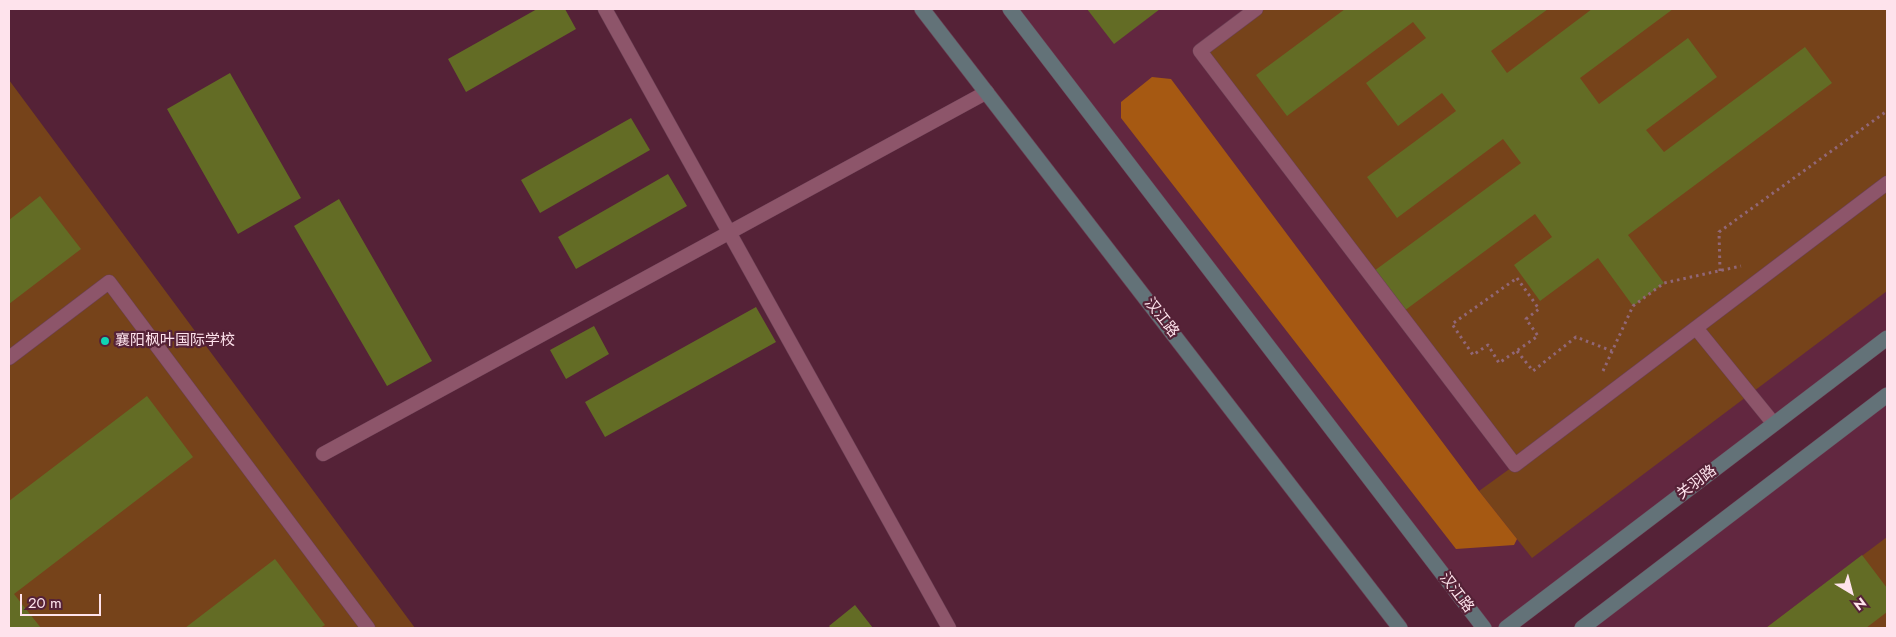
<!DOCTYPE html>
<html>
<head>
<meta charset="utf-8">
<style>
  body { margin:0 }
  #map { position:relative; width:1896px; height:637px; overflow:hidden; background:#552237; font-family:Jost,sans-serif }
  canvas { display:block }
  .frame { position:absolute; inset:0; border:10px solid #fee3ec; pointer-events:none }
  .north { position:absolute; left:1826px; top:567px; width:50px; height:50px; -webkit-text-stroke:4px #552237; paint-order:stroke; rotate:143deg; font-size:14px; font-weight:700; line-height:20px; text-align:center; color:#fee3ec }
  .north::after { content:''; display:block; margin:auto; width:18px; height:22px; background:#fee3ec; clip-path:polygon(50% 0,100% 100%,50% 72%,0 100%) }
  .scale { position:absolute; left:20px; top:594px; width:81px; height:22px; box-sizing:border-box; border:2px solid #fee3ec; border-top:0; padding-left:6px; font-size:15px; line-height:18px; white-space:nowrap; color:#fee3ec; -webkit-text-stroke:4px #552237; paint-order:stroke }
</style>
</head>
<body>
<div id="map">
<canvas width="1896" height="637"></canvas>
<div class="frame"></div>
<div class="north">N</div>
<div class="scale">20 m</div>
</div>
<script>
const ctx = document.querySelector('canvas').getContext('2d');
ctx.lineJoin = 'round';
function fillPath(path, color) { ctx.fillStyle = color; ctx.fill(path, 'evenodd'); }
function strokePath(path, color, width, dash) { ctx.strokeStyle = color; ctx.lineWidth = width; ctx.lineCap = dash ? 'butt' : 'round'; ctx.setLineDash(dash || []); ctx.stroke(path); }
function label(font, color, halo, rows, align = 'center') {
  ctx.font = font + ' Jost,"Noto Sans SC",sans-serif'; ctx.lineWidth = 4.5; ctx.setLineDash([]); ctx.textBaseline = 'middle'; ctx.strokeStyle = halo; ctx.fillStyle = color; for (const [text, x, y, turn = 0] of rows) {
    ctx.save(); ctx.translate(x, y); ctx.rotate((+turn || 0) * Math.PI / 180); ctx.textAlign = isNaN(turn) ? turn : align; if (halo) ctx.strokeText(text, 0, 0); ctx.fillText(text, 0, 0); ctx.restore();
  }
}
fillPath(new Path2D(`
  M1010,9H1887V338L1506,628H1484Z
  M1887,395V628H1582Z`), '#622740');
fillPath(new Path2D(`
  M1256,9H1887V291L1532,558L1479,491L1515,465L1200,51Z
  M9,80L395,601L415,628H9Z
  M1887,537V628H1766Z`), '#76431a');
fillPath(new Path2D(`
  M1152,77L1171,79L1479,491L1517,539L1514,545L1456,549L1121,118V102Z`), '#a65912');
fillPath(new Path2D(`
  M537,9H565L576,29L466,92L448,59Z
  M1087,9H1160L1114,44Z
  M1345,9H1548L1491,51L1507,73L1592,9H1673L1580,78L1599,104L1688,38L1717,77L1646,130L1664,152L1805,47L1832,83L1628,235L1664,283L1633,306L1598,258L1540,301L1514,265L1552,237L1535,214L1404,311L1374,271L1521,163L1503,139L1397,218L1367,177L1456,111L1442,93L1398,126L1366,83L1426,38L1413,22L1287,116L1256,75Z
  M230,73L301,198L238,234L167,109Z
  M631,118L650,150L540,213L521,180Z
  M668,174L687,206L576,269L558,237Z
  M40,196L81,249L9,304V220Z
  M339,199L432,361L387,386L294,226Z
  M756,307L776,342L605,437L585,402Z
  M594,326L609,354L566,379L550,350Z
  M147,396L193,457L14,594L41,628H9V501Z
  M1862,555L1887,588V612L1866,628H1766Z
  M275,559L325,625L320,628H185Z
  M855,605L873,628H831L829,626Z`), '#636c25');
const lane = new Path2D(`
  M605,9L949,628
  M1256,9L1200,51L1515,465L1887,183
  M1696,328L1774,424
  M9,358L109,282L368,628
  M323,454L987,92`);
const secondary = new Path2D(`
  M922,9L1400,628
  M1010,9L1484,628
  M1506,628L1887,338
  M1582,628L1887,395`);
strokePath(lane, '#6b4054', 15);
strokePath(secondary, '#6b4054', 16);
strokePath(new Path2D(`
  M1720,271L1719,232L1887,111
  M1517,278L1539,309L1526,319L1538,336L1499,363L1488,345L1473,355L1452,324Z
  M1517,351L1533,371L1576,337L1612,351
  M1603,371L1633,306L1664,283L1741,266`), '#916777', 3, [2.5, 4]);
strokePath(lane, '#8d556a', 14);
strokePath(secondary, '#637278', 15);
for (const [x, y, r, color] of [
  [105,341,5,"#0fd5b4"]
]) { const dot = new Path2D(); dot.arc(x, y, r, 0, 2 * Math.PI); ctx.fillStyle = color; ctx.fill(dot); strokePath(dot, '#552237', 2); }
label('15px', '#fee3ec', '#552237', [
  ["汉江路",1161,318,52],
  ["关羽路",1697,483,-37],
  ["汉江路",1456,593,53]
]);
label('15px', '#fee3ec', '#552237', [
  ["襄阳枫叶国际学校",115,341]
], 'left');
</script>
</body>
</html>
